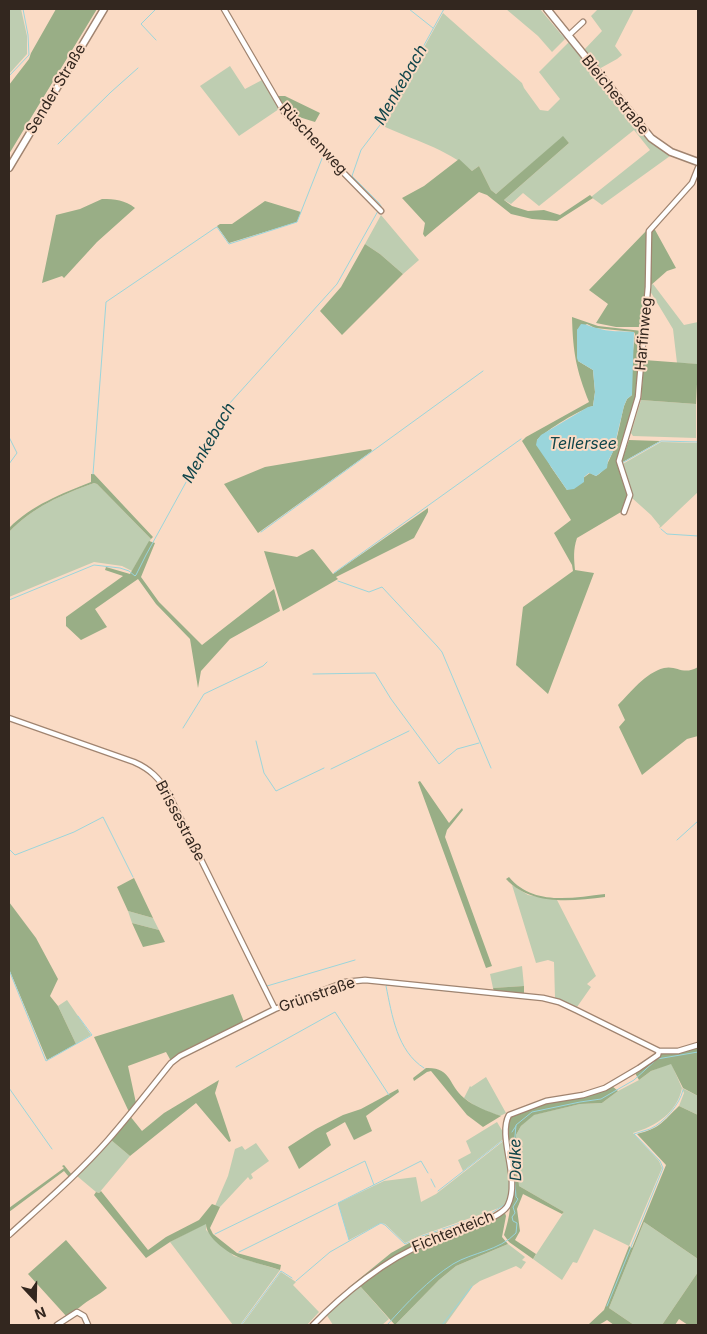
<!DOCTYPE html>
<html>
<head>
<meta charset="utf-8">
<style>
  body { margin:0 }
  #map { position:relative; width:707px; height:1334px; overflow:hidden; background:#fadbc5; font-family:Inter,sans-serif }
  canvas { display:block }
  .frame { position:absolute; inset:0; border:10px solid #33271f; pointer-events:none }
  .north { position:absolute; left:10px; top:1274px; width:50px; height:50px; -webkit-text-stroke:4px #fadbc5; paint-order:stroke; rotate:159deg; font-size:14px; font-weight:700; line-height:20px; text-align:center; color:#33271f }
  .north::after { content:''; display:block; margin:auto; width:18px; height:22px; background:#33271f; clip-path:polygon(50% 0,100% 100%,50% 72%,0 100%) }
</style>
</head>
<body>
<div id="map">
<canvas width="707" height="1334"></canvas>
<div class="frame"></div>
<div class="north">N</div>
</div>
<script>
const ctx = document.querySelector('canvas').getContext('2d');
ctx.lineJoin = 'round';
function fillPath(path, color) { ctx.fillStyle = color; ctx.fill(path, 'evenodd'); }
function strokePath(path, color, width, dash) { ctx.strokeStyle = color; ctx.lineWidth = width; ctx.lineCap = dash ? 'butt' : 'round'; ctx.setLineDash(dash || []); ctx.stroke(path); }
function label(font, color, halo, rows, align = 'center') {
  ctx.font = font + ' Inter,sans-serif'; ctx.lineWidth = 4; ctx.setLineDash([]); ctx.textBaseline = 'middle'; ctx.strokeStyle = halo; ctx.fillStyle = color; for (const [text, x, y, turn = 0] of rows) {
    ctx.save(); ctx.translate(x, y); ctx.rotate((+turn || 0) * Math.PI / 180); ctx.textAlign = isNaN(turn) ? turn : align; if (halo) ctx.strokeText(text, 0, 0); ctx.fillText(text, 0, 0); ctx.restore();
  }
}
fillPath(new Path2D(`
  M9,9H21L27,36V54L9,74Z
  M506,9H540L565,39L552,52L538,36Z
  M598,9H634L615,46L622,55L617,59L599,69L583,51L602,31L591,16Z
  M443,13L522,83L524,88L540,110L548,111L560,99L539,72L569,42L648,140L670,156L602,205L591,197L650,150L634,130L539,206L523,193L511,204L504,200L569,143L563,137L496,194L491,190L479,166L472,171C446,148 412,140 381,125Z
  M230,66L245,89L262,80L279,109L239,136L200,86Z
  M381,215L419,260L403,274L380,254L365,244Z
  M653,284L684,325L698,322V362L697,364L677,363L673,329L650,291V286Z
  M641,400L696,404V438L633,436L631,433Z
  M661,442L698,443V492L661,527L659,528L660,526L651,515L632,498L621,465Z
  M94,483L97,484L151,539L132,571L122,566L94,562L9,597V532C33,507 61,495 94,483Z
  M512,885L528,895L557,900L596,976L587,984L591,987L577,1007L555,998L554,962L548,960L536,963Z
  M128,911L153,918L159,930L132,923Z
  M522,966L524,986L493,988L490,974Z
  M67,1000L91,1035L76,1044L58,1006Z
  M671,1063L682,1088L698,1096V1115L679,1106L684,1093L682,1088C677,1113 656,1126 633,1133L659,1161L662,1168L629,1246L594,1229L577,1263L573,1262L562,1280L533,1259L564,1212L519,1186L516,1144V1135L521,1126L533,1115L580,1104L602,1103L618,1091L639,1080L651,1071Z
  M486,1077L506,1113L500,1116L478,1108L464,1098L470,1086L471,1087Z
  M497,1122L506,1137L463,1171L458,1160L471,1153L466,1141Z
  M506,1139C507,1153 516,1194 506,1204C504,1206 501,1207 499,1208L422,1235L405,1243L385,1224L381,1223L349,1240L338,1203L384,1181L416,1177L421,1202L436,1194Z
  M111,1140L130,1156L99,1193L96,1192L77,1176Z
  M256,1143L269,1161L251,1174L253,1178L250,1180L248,1177L220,1207L215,1206L228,1176L235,1149L242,1146L245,1150Z
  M644,1222L698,1259V1272L662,1325H634L609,1308Z
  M206,1223V1230L234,1256L280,1270L240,1325H233L170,1242Z
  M508,1244L525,1257L522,1260L526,1262L521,1269L516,1266L480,1281L473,1286L445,1325H395L439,1280L456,1266Z
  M281,1272L296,1282L293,1285L319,1312L307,1325H242Z
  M360,1286L389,1319L382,1325H333L326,1314Z`), '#becdb1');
fillPath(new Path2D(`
  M56,9H97L9,154V85L29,59L31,53Z
  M276,96H285L320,113L315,122L299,117L293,121L284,111Z
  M563,136L569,143L504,200L512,206L528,211L544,210L560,215L590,195L593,198L557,221L532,219L511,214L487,195L479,192L425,237L423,234L425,223L402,198L424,186L459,159L472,171L479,166L491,190L496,194Z
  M102,199C115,199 125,200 135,208L97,242L64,278L62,276L42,283L56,215L80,209Z
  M265,201L301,212L297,222L229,243L217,226L220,224H232Z
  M654,228L676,268L667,271L650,286V231Z
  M647,230V286L642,327H616L596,323L608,304L589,290Z
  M365,244L380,254L403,274L342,335L320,311L341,287Z
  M572,317L598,326L642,331L636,400L617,461L618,467L628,497L621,512L577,538C573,550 574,558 575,570L594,573L548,694L516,665L523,607L573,571L572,565L554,533L571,520L522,441L526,437L589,402C576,369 573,353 572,317ZM587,324L595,328L634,332L635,334L632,359V395L627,399L624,406C619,425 614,467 596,476L590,473L567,490L551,467L537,440C546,430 581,409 593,406L595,392L593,370L578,361L577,330Z
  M644,360L698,364L696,404L641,400Z
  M629,440L660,441L621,463Z
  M371,449L372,451L258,533L224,484L265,467Z
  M91,474H94L153,537L151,539L97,484L94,483C61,495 33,507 9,532V528C32,505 61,494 91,482Z
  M428,508V512L414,538L336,577L338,579L283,611L264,551L297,557L312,549L314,550L333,574Z
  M149,541L155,543L141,577L159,602L202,645L274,589L280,611L230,639L201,671L198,688L190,639L156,604L138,579L95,609L107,627L81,640L66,626V617L123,576L105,570L106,567L130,574Z
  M698,667V736L687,739L642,775L619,727L625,720L618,705C631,692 645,673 664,668C677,665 683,676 698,667Z
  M420,781L449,823L462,808L463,810L447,830L445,837L492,966L486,968L418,782Z
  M509,877C533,906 572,898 605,894V897C571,901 531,906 506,879Z
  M134,878L153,918L128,911L117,887Z
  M9,902L36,938L58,979L50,996L58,1006L76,1044L47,1060L9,969Z
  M132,923L159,930L165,942L143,947Z
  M524,986V995L494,991L493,988Z
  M233,994L244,1022L189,1048L171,1061L166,1052L128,1066L136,1103L129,1112L94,1037Z
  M698,1047V1096L683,1088L671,1064L651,1071L639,1080L635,1073L661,1054L678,1053Z
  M426,1068C452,1067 448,1085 464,1098C475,1107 487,1111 501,1116L483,1127L467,1115L431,1071L427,1072L414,1081L413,1078Z
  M219,1080L215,1093L231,1141L229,1142L196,1103L130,1156L111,1140L130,1116L142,1131L164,1113Z
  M612,1086L618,1091L602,1103L580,1104L534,1115L521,1126L516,1135V1144L519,1186L564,1212L562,1214L523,1194L517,1209L520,1231L515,1240L536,1254L533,1259L509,1242L504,1235C516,1199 512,1162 507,1125C509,1121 510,1117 513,1115C537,1101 584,1093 612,1086Z
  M398,1089L399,1092L366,1116L372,1131L354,1140L345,1122L326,1133L331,1145L299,1169L288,1147L316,1129L343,1115L361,1109Z
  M679,1106L698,1115V1259L644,1222L609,1308L634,1325H614L607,1320C601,1324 596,1327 589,1324L604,1310L629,1246L632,1248L666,1165L637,1134C661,1128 662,1122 679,1106Z
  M64,1165L72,1175L69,1177L64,1171L9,1212V1208L64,1168L62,1166Z
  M101,1191L148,1250L166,1237L199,1220L212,1204L220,1207L210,1228L213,1234L237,1253L281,1265L280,1270C267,1265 245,1261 234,1255C223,1249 206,1236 206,1224L170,1242L146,1258L94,1195L96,1192L99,1193Z
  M494,1213L495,1214L487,1218L426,1241L425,1236Z
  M505,1213L506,1216L502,1237L508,1244L456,1266L439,1280L395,1325L360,1286L406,1253L488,1221Z
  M422,1236L423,1242L393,1257L349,1290L348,1288L391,1253Z
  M66,1240L107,1288C99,1295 88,1300 80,1307C75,1311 72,1314 67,1317L28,1274Z
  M698,1272V1325H688L679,1319L675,1325H662Z`), '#99ae86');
fillPath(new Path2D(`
  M581,324C588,324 590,327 597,328C608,332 622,331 634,332L632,395L627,399L624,406L613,452L608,461L607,468L596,476L589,473L584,477V482L574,489L567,490L536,445L537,440L541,435L588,407L593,406L595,392L593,370L578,361L577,358V330Z`), '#9ad5db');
strokePath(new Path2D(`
  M409,9L433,28
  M543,9L565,38
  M156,40L141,24L156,9
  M569,42L647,138
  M9,76L29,55L28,35L23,9
  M650,141L670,155L697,165
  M58,144L111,92L138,68
  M381,208V206L379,203L352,176L361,150L380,125L444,9
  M9,437L17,453L9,464
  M622,463L661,441L698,442
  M93,474L106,302L215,228L217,227L229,244L297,222L323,156
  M661,529L667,534L698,536
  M261,532L483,371
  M334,573L521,439
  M338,581L369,592L382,587L437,646L442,652L491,768
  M9,600L94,565L120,568L129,571L135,576L136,575L146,555L229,404L337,284L378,211
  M313,674L375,673L391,699L439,764L457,749L479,743
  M183,728L204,694L263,666L267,662
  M256,741L264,773L276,791L324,768
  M331,769L409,731
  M677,840L698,821
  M9,849L15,855L74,832L103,817L133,877
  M9,970L46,1061L92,1035L78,1016
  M267,986L355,960
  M236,1067L335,1012L389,1095
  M424,1068C397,1051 392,1015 386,986L387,985L528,999
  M9,1088L52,1149
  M512,1132L516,1126
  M431,1179L435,1187
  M438,1191L502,1141
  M215,1234L365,1161L374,1185
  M349,1240L338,1203L421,1161L428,1173
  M239,1252L336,1204
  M296,1281L330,1252L381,1223L385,1225L405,1244L422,1236L493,1212L504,1205
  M607,1306L663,1168L660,1161L634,1134C639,1132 645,1131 650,1129C664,1123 680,1104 683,1090
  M241,1325L281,1271L292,1278
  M387,1325C407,1303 428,1280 453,1264C473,1252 499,1251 516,1233L517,1223L513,1221L512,1217L515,1213L513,1207L518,1199L516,1197L513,1158L516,1125L532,1112L580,1102L601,1099L634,1080L657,1059L698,1052
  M442,1325L472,1286`), '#9ad5db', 1);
const street = new Path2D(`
  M224,9L284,112L381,211
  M568,36L583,22
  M624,512L630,495L619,461L638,397L648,287L649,231L692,183L698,168
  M9,718L134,762C150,769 159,778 168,793L275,1009
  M9,1235C43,1204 78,1174 108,1140C130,1115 150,1089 171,1063L180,1056L275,1009L345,982L365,980L543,998L559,1002L576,1010L659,1051H678L698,1045
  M57,1325L77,1312L84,1316L88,1325
  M313,1325C343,1294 386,1259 426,1243C443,1237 501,1220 508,1205C521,1179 497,1137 509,1115L546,1101L583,1095L605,1088L639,1068L658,1055L659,1051`);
const secondary = new Path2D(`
  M547,9L651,138L671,152L698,162
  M9,168L104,9`);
strokePath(street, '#a08470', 7);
strokePath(secondary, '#a08470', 9);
strokePath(street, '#fff', 4.5);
strokePath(secondary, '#fff', 6);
label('15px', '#33271f', '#fadbc5', [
  ["Sender Straße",56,89,-59],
  ["Bleichestraße",615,95,51],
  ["Rüschenweg",313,139,47],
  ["Harfinweg",644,334,-85],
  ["Brissestraße",180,821,62],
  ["Grünstraße",317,995,-19],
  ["Fichtenteich",453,1232,-22]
]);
label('italic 16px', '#10454a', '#fadbc5', [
  ["Menkebach",401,85,-60],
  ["Menkebach",209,443,-60],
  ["Tellersee",583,444],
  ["Dalke",516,1160,-91]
]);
</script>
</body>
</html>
